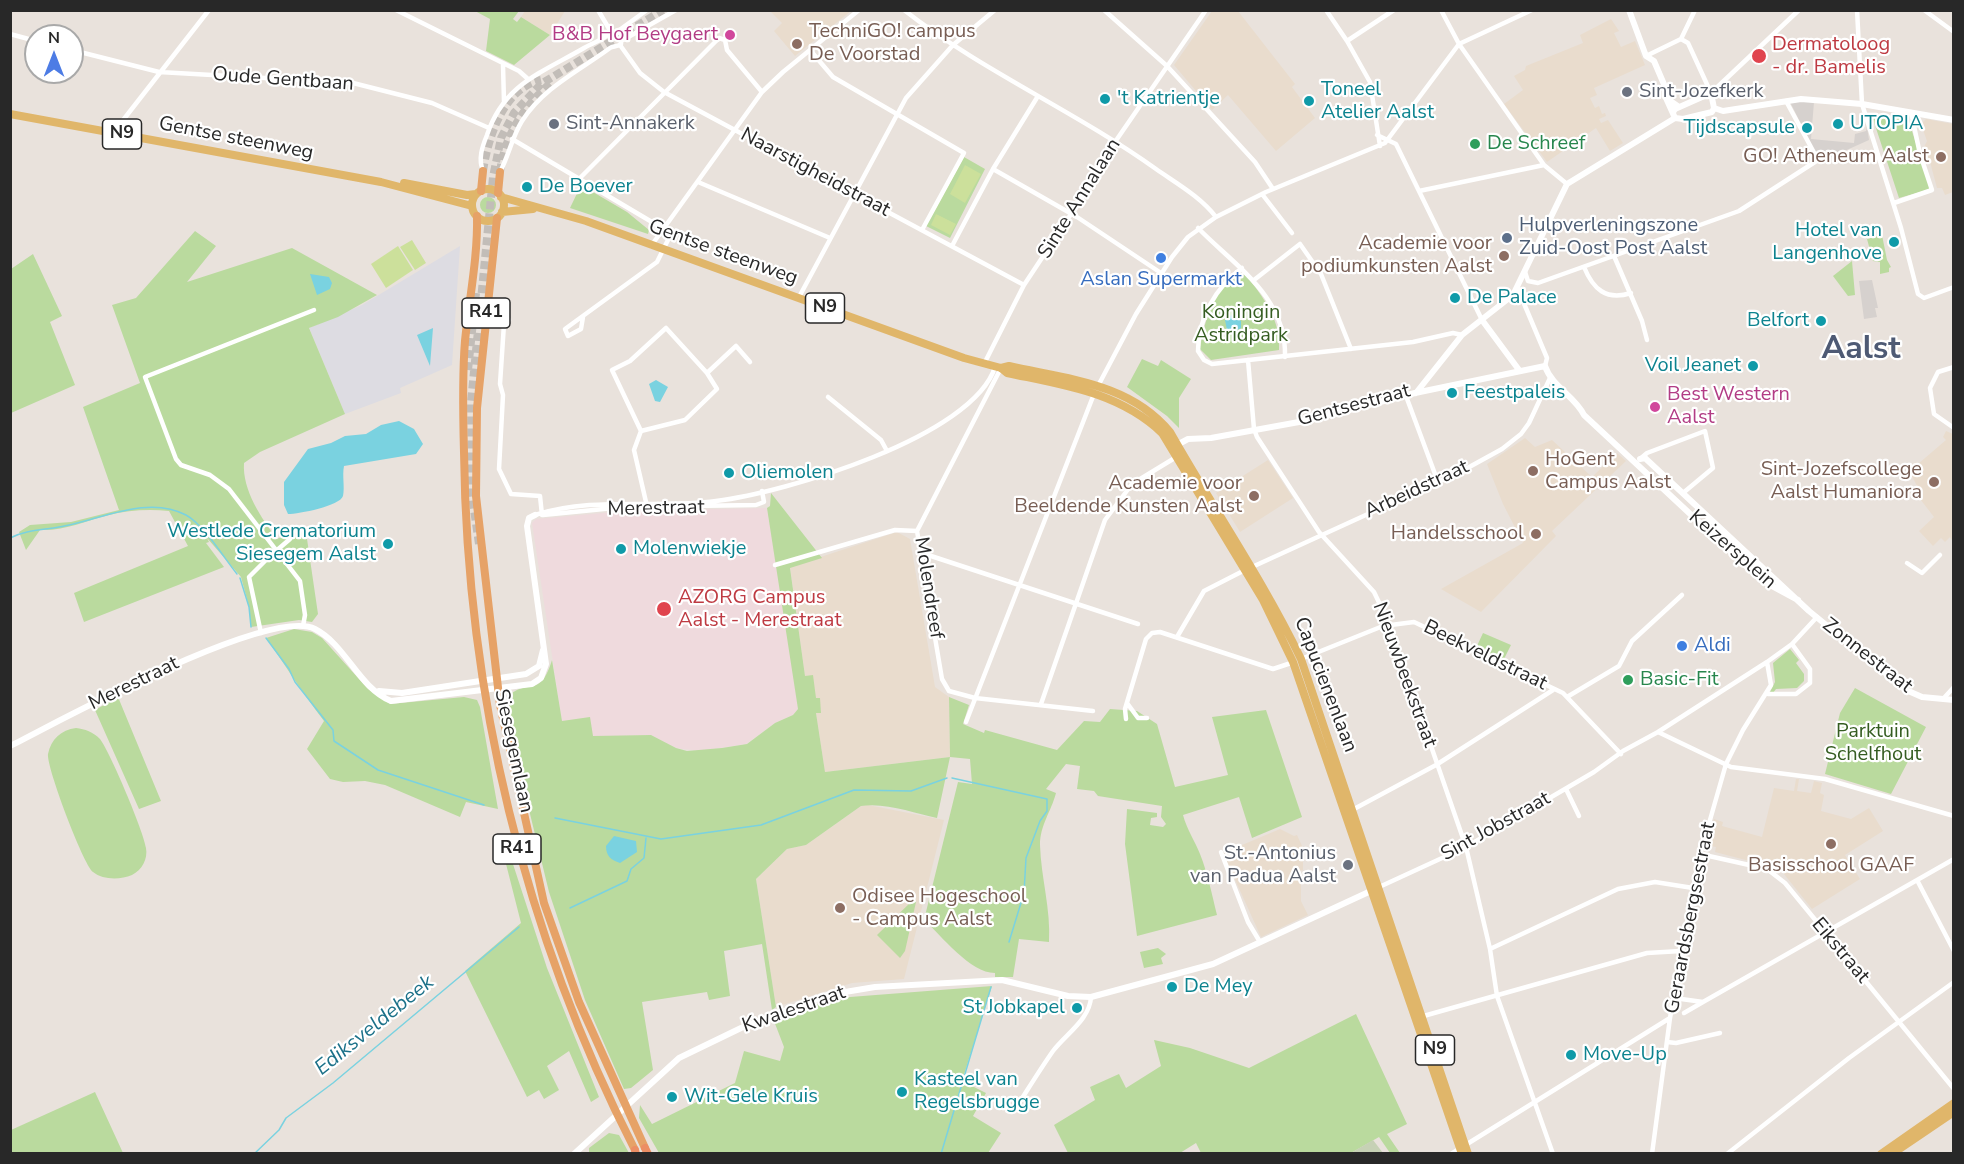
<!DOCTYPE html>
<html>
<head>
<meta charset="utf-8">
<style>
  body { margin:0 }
  #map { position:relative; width:1964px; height:1164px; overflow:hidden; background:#e9e2dc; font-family:"Nunito Sans",sans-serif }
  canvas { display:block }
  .frame { position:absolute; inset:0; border:12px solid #282828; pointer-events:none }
  .north { position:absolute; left:24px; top:24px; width:60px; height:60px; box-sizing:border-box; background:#fff; border:2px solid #a9a9a9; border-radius:50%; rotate:0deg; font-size:16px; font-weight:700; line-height:24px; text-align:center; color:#282828 }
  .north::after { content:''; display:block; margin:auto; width:21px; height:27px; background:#4d7ce5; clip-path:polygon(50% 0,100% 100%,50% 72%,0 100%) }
</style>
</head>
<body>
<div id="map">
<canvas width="1964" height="1164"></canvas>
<div class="frame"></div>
<div class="north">N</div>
</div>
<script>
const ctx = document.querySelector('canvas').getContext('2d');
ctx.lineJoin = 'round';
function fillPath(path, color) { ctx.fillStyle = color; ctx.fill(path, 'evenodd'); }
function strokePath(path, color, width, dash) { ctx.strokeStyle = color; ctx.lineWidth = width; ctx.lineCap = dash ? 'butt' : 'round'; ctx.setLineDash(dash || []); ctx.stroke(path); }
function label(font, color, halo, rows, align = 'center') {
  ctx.font = font + ' "Nunito Sans",sans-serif'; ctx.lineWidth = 4.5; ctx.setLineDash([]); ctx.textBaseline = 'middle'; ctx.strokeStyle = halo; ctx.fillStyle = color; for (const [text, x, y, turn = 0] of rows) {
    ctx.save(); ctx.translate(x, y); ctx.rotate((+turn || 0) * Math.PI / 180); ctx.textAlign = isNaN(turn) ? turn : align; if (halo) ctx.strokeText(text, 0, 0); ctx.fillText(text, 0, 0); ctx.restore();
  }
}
fillPath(new Path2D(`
  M460,246L452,365L400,388L401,393L345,414L309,328L362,305Z`), '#dddce2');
fillPath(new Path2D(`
  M525,11H565L550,35L521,17Z
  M770,11H851L795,56L774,31L782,23Z
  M1212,11H1238L1295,84L1292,87L1315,118L1276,151L1228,95L1212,110L1174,65Z
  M1611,19L1619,31L1614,33L1621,47L1635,41L1645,65L1594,88L1597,95L1590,98L1595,108L1599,106L1602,114L1605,113L1606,116L1599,119L1601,123L1608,120L1623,143L1610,151L1596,128L1547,162L1504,104L1523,90L1514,76L1525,70L1526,66L1583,43L1580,35Z
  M1926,119L1953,124V192L1945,195L1942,188H1937L1929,158L1925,156L1923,149L1927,141L1921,124Z
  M1946,431L1953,434V542L1950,537L1945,542L1941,538L1933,546L1919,531L1934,517L1917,495L1920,492L1910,472L1913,469L1910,465L1916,462L1918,464L1946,440L1943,437Z
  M1525,438L1535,447L1552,440L1592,477L1617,453L1626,461L1552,531L1556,536L1481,612L1441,589L1523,543L1503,504L1487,464Z
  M1268,460L1293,498L1240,532L1216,493Z
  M897,532L910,539L935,687L949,697L950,757L825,772L816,713H821L819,698H816L805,676L790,567Z
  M1796,779H1799L1797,791L1811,793L1814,781L1822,783L1820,793L1824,795L1821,811L1851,819L1869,808L1883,831L1845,855L1860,879L1812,909L1780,869L1715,852L1716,847L1710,846L1709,851L1706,849L1714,819L1723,822L1722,826L1762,837L1774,788L1794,791Z
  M868,805L944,820L904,979L852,983L776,1007L756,879L787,849L806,845L861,806Z
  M1280,829L1294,836L1297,835L1303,848V870L1299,871V881H1301V901L1308,915L1261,937L1223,853Z`), '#e9dccd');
fillPath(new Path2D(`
  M767,508L792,658L798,709L793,715L775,723L746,744L701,751L676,748L651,735L593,737L562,722L532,523L536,519L624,511Z`), '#efdadd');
fillPath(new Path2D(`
  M475,11H519L513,19L517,22L521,17L550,35L514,65L486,51L490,19Z
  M1871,113L1908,119L1931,189L1899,198Z
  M964,157L985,169L950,238L926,226Z
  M581,185L627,212L649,230L648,234L570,208Z
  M480 205a8 8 0 1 1 16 0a8 8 0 1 1-16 0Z
  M195,231L216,246L187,282L292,248L377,295L338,317L309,328L345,414L260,452L244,463C242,490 262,519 277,539L287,534L306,532L318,614L312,622L299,620L251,627L249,607L241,577L207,538L209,542L206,543L224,567L84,622L74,593L188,546L169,511C149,509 128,510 109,515C85,521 65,531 40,530L26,550L19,532L30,525L71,522L119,510L83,407L140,383L112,305L136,298Z
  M1882,235L1887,260L1891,267L1889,268V272L1880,274V262L1873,261L1867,239Z
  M33,254L62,316L50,322L75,385L11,413V269Z
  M1852,261L1855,295L1848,296L1833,276Z
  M1245,274C1264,298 1281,320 1279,350L1211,360L1200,349C1203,327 1212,293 1232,279C1236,277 1241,276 1245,274Z
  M1142,359L1158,366L1161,360L1191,379L1179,398V428L1167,416L1127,387Z
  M771,493L822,558L790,568L805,676L813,675L816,698H820L821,713H816L825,772L950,757L949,697L969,705L963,724L984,733L985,730L1057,750L1084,721L1100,722L1110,709L1137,711L1157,724L1175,787L1228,775L1212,717L1266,710L1302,817L1252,838L1239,797L1183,815C1187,830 1195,841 1200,854C1208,874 1212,895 1217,915L1137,936L1125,844L1127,809L1157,813V817L1151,818L1150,825L1163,827L1166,824L1161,817L1162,806L1098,796L1094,791L1077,789L1080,766L1066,764L1046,789L1056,793C1051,812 1040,825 1040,845C1041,878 1051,909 1049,942L1019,939L1013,977H995V973C970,973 942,936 924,920L958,782L972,784L970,759L950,757L937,818C914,813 885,802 861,806L806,845L787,849L756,879L776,1007L772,1010L762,944L724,951L730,996L709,1000L707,992L642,1002L653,1070L631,1088L624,1089L585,1000L549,892L514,748L508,696C529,678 540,699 552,660L562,721L590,717L593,736L651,735L676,748L687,751L722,748L747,744L775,723L793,715L798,709L767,508L770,506Z
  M294,629L312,632L322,638L368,689L390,704L464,697L477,700L480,707L498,809L466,802L460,817L385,785L365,781L343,782L330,779L307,749L324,721C303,694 286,666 266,638Z
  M1483,633L1511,645L1503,661L1476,648Z
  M1790,649L1799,660L1796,663L1804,674V681L1797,688L1776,689L1773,693L1770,692L1775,682L1773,663Z
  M1855,688L1926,727L1891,794L1825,774L1840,713Z
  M118,697L161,801L139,809L95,710Z
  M76,728C85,729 93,732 100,739C110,752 144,832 146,848C148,859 142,870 132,875C120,880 103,880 93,872C83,864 46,766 48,754C51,739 61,730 76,728Z
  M511,858L547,968L599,1097L591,1102L569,1051L547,1066L559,1090L544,1099L539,1090L527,1097L465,971L521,923L505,860Z
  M913,900L916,902L905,951L900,958L877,935Z
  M1158,948L1166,954L1161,958L1163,964L1144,968L1140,952Z
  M992,986L962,1081L986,1093L973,1116L1001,1133L988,1153H659L639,1118L640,1105L652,1124L735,1083L744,1051L780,1061L784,1047L774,1021L825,1001L850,997Z
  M1356,1014L1407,1124L1387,1134L1400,1153H1390L1379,1137L1351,1153H1201L1196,1143L1180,1153H1068L1054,1125L1095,1100L1090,1087L1119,1074L1126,1088L1161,1066L1154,1040L1190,1048L1249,1068Z
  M95,1092L123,1153H11V1130Z
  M609,1133L619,1135L629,1153H589V1148Z`), '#bada9e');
fillPath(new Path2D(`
  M1373,1140L1383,1153H1351Z`), '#c6d1b5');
fillPath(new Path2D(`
  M965,165L981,174L965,203L950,194Z
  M936,214L956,224L950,235L931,225Z
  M412,240L426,263L415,270L400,247Z
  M398,246L413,270L386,288L371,264Z`), '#cce09b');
fillPath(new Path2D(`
  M1790,102H1814L1811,139L1854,143L1855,134L1866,131L1867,127L1869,140L1820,162Z
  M1872,280L1878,308H1875L1877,317L1864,319L1859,281Z`), '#d6d1ce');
fillPath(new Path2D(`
  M310,274L329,277L332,283L330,289L317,295Z
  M1233,314L1241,321V328L1228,335L1225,320Z
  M433,328L430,366L417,335Z
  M656,380L668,387L660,402L655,401L649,384Z
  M399,421L414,429L423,444L416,454L344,466C342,476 345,487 343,496C340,506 299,514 288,514L284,505V482L308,449L331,443L345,436L366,434L381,425Z
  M614,836L636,841L637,852L620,863C611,860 606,856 606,846Z`), '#7ad2e0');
strokePath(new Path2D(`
  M10,538C25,530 43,530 59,527C98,521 147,494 186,515C204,525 224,558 237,574
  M240,578L249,607L251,627
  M266,638L289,669L295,682L333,730L334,741L378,770L484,805
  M952,778L1047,799V811L1040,821L1026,858L1024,893L1009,942
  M555,818L661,839L761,825L854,790L911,791L947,778
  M570,908L627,881L631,869L644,858L646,838
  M254,1154L279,1130L286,1118L333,1083L519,927
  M941,1154L991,987`), '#7ad2e0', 1.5);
strokePath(new Path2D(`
  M483,171C488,138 503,88 541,80
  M500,172C505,134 524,106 552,82
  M468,370L476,293
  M479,544L472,496L471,402L493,177L501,138L514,113L541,84L663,10`), '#c2bdb8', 8, [8, 4]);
strokePath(new Path2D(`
  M396,10L519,71L528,79
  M598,10L611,32
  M904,10C982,71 1075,111 1156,169C1176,183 1201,197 1216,217
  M1104,10L1167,66L1255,162L1273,189
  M1326,10L1347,41L1370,82L1380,146
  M1441,10L1459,44L1544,165L1567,184
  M1857,10L1862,104L1901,228L1918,294L1924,298L1954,287
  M1924,10L1954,32
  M618,31L647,10
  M10,34L36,41
  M1681,39L1688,43L1711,93L1799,10
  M623,40L676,10
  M1347,41L1394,10
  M620,45L640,73L664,92L1024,285
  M72,50L159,72L353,83L432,103L489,128
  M810,50L833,77L964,153L922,230
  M1646,56L1681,39L1695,10
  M503,65L504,102
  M113,133L209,10
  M1377,135L1396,144L1482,320
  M512,139L662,228L670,236L657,262L565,329L568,336L581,329L583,317
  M993,169L1077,217L1161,273
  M483,171C478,159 482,147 487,135C504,84 541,73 584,48C594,42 604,40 611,32
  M500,172C509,155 512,137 522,121C544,87 579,71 610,48C613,46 617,47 621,44V33L611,32
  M580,178L719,38L725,40L727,50L762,92
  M698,182L830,238
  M1419,191L1544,165
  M1262,194L1292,233
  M1894,203L1932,190L1920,154L1911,112
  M1198,228C1235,266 1287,297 1285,357
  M651,246L762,92L783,72L859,10
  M952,246L993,169L1038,96
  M1614,256L1642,321L1647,340
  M1584,267C1593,289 1606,301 1631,293
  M1242,268C1216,287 1198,318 1198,351L1204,360L1212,364L1413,342L1453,333L1462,335
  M1525,272L1528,281L1538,283L1739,211L1818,160L1786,101
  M1254,280L1300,244L1321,274L1351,349
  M1517,287L1547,358L1545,366
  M798,299L906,98L953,45L995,10
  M509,320L504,324L500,384L503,395L499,469L511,494L540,496L542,515
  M666,328L707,373L717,389L685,420L641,431L612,370L630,361Z
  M1248,360L1254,429L1257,437L1319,532L1374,592L1387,619L1466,847L1490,949L1497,996L1553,1154
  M984,364L1024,285L1087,190L1089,182L1115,142L1206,10
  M1954,367L1938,372L1930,388L1934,414L1954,428
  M1001,368L917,531L942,679L949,691L975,698L1093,711
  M707,373L736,346L750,362
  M1098,386L1136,314L1172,257L1188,237L1216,217L1266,192L1385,143L1459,44L1532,10
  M1406,396L1438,482
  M828,397L881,440L887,451
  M641,431L634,450L646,502
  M1640,459L1647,453L1705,431L1713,468L1683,493
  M535,515C594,496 657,509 716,501C784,493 973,437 995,367
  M543,515L624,507L756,505L764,502L762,491
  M276,551L290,539
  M920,554L928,555L1138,624
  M1907,563L1922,573L1940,555
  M775,565L895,530L917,531
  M1252,567L1462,471L1502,449L1521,434L1529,423L1550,378
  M303,626L305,615L300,581L229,489L210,475L181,465L176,459L145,377L314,310
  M261,633L249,577L270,556
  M1177,637L1204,591L1245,570
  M1301,659L1383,626L1414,622L1563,693L1621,754
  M1768,694H1796L1810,683V669L1792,644
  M1567,697L1619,666L1632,641L1682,595
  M1943,699L1954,687
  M1127,703L1138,718H1147
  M1041,704L1105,520L1132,484L1178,456
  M1126,719L1125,709L1146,639L1152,633L1160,632L1273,669L1294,662
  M966,722L1094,394
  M1658,732L1731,767L1825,779L1954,816
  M1566,789L1579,816
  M1354,809L1436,765L1553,690
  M1221,852L1248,922L1260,942
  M1700,854L1767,869L1785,883L1954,1089
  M1917,880L1954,951
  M1377,888L1466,847L1594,772L1623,751L1658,732L1767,662L1792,644L1817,617
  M1490,949L1618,889L1655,882L1693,888
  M1674,998L1703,1002L1954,859
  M1684,1013L1703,1002
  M1420,1017L1647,953L1681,951
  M1667,1042L1676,1043L1720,1033
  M1019,1103C1030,1086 1041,1068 1053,1051C1066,1034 1090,1019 1091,997
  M1451,1154L1670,1018
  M1652,1154L1670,1018L1698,862L1726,764L1743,730L1771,685L1767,662
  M1727,1154L1849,1058L1954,982`), '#fff', 4.5);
strokePath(new Path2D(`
  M1629,10L1646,56L1654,61L1666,89V98L1675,118
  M1666,98L1679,107
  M1714,108L1723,111L1801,99L1862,104L1954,120
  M1673,112L1675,109L1711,93L1714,108
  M1675,118L1683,119L1712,112L1714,108
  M1482,320L1519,370
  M1416,393L1462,335L1513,295L1567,184L1675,118
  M1175,446L1188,439L1211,438L1310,420L1415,393L1545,366C1552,387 1575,396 1584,415L1761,580L1798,600
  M1640,459L1645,458L1809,611L1906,690L1922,697L1954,700
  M379,691L402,693L526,674L539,666L543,650
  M10,746C60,721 269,606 315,629C346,645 358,687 391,701L532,684L541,678L546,664L527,526L529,518L535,515
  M574,1154L679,1058L741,1028L827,995L875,987L1002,980L1068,996L1091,997L1213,964L1373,890`), '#fff', 6);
strokePath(new Path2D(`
  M10,114L381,182L472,206
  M404,183L467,195L476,194
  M472 205a16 16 0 1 1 32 0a16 16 0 1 1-32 0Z
  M501,197L586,221L964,358L1001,368L1007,373C1063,385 1119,392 1162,433L1263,600L1293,662L1462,1154
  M502,212L533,209
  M1001,368L1009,366C1066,379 1130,383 1170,432C1213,508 1263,580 1301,659L1468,1154
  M1881,1154L1954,1103
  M1892,1154L1954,1112`), '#e0b66a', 8);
strokePath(new Path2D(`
  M481,191L483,171
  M498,193L500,172
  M477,216C478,257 469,300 465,341C462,378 463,416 464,452C467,695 524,934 635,1150
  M497,218L477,408L476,496L500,705L544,903L579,1002L645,1148`), '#e6a267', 8);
strokePath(new Path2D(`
  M645,1148L648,1154
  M635,1150L636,1154`), '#ec8e64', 8);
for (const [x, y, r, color] of [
  [730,35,6,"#d1479c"],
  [797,44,6,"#8d6e63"],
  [1759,56,8,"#e0444e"],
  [1627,92,6,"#6b7280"],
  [1105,99,6,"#0f9aa8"],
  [1309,101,6,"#0f9aa8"],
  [554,124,6,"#6b7280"],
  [1838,124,6,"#0f9aa8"],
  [1807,128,6,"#0f9aa8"],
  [1475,144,6,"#2e9e5b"],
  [1941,157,6,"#8d6e63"],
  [527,187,6,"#0f9aa8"],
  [1507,238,6,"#5c6f8a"],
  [1894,242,6,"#0f9aa8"],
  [1504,256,6,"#8d6e63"],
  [1161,258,6,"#3f7fe0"],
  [1455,298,6,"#0f9aa8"],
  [1821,321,6,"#0f9aa8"],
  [1753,366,6,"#0f9aa8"],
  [1452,393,6,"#0f9aa8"],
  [1655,407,6,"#d1479c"],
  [1533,471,6,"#8d6e63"],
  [729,473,6,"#0f9aa8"],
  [1934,482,6,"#8d6e63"],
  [1254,496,6,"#8d6e63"],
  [1536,534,6,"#8d6e63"],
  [388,544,6,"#0f9aa8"],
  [621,549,6,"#0f9aa8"],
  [664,609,8,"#e0444e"],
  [1682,646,6,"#3f7fe0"],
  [1628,680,6,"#2e9e5b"],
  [1831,844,6,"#8d6e63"],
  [1348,865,6,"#6b7280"],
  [840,908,6,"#8d6e63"],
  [1172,987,6,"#0f9aa8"],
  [1077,1008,6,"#0f9aa8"],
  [1571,1055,6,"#0f9aa8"],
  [902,1092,6,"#0f9aa8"],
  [672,1097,6,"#0f9aa8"]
]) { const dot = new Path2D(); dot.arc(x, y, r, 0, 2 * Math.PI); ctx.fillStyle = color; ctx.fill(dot); strokePath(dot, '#fff', 2); }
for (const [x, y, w] of [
  [122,134,39],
  [825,308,39],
  [486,313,48],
  [517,849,48],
  [1435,1050,39]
]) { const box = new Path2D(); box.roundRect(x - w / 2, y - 15, w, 30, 4.5); ctx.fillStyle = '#fff'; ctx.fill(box); strokePath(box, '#282828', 1.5); }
label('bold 18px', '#282828', null, [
  ["N9",122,134],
  ["N9",825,308],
  ["R41",486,313],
  ["R41",517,849],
  ["N9",1435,1050]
]);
label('20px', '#785e54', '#fff', [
  ["TechniGO! campus",809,32,"left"],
  ["De Voorstad",809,55,"left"],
  ["GO! Atheneum Aalst",1929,157],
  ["Academie voor",1492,244],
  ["podiumkunsten Aalst",1492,267],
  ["HoGent",1545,460,"left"],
  ["Campus Aalst",1545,483,"left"],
  ["Sint-Jozefscollege",1922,470],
  ["Aalst Humaniora",1922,493],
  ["Academie voor",1242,484],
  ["Beeldende Kunsten Aalst",1242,507],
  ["Handelsschool",1524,534],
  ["Basisschool GAAF",1831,866,"center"],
  ["Odisee Hogeschool",852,897,"left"],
  ["- Campus Aalst",852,920,"left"]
], 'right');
label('20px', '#b23c85', '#fff', [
  ["B&B Hof Beygaert",718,35],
  ["Best Western",1667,395,"left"],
  ["Aalst",1667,418,"left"]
], 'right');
label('20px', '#be3a42', '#fff', [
  ["Dermatoloog",1772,45],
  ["- dr. Bamelis",1772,68],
  ["AZORG Campus",678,598],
  ["Aalst - Merestraat",678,621]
], 'left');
label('20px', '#282828', '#fff', [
  ["Oude Gentbaan",283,80,4],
  ["Gentse steenweg",236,139,11],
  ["Naarstigheidstraat",815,173,28],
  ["Sinte Annalaan",1080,199,-58],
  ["Gentse steenweg",723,253,20],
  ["Gentsestraat",1354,406,-15],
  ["Arbeidstraat",1417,490,-25],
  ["Merestraat",656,509,-1],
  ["Keizersplein",1732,550,41],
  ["Molendreef",928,588,81],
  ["Beekveldstraat",1485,656,26],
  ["Zonnestraat",1867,656,38],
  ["Nieuwbeekstraat",1404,675,70],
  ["Merestraat",134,684,-26],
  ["Capucienenlaan",1325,685,69],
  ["Siesegemlaan",513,751,78],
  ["Sint Jobstraat",1496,827,-29],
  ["Geraardsbergsestraat",1691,918,-79],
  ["Eikstraat",1840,951,50],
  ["Kwalestraat",794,1010,-19]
]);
label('20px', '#0d838f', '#fff', [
  ["Toneel",1321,90],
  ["Atelier Aalst",1321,113],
  ["'t Katrientje",1117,99],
  ["UTOPIA",1850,124],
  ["Tijdscapsule",1795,128,"right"],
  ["De Boever",539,187],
  ["Hotel van",1882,231,"right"],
  ["Langenhove",1882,254,"right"],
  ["De Palace",1467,298],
  ["Belfort",1809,321,"right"],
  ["Voil Jeanet",1741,366,"right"],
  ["Feestpaleis",1464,393],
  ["Oliemolen",741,473],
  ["Westlede Crematorium",376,532,"right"],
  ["Siesegem Aalst",376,555,"right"],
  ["Molenwiekje",633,549],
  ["De Mey",1184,987],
  ["St Jobkapel",1065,1008,"right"],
  ["Move-Up",1583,1055],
  ["Kasteel van",914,1080],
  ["Regelsbrugge",914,1103],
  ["Wit-Gele Kruis",684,1097]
], 'left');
label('20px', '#5b616d', '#fff', [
  ["Sint-Jozefkerk",1639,92],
  ["Sint-Annakerk",566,124],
  ["St.-Antonius",1336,854,"right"],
  ["van Padua Aalst",1336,877,"right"]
], 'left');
label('20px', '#27864d', '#fff', [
  ["De Schreef",1487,144],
  ["Basic-Fit",1640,680]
], 'left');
label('20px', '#4e5e75', '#fff', [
  ["Hulpverleningszone",1519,226],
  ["Zuid-Oost Post Aalst",1519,249]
], 'left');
label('20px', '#366cbe', '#fff', [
  ["Aslan Supermarkt",1161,280],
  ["Aldi",1694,646,"left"]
]);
label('20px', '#355d21', '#fff', [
  ["Koningin",1241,313],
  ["Astridpark",1241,336],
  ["Parktuin",1873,732],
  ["Schelfhout",1873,755]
]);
label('italic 21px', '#1c7189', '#fff', [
  ["Ediksveldebeek",375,1026,-39]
]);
label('bold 32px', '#4e5a74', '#fff', [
  ["Aalst",1861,350]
]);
</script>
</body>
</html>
